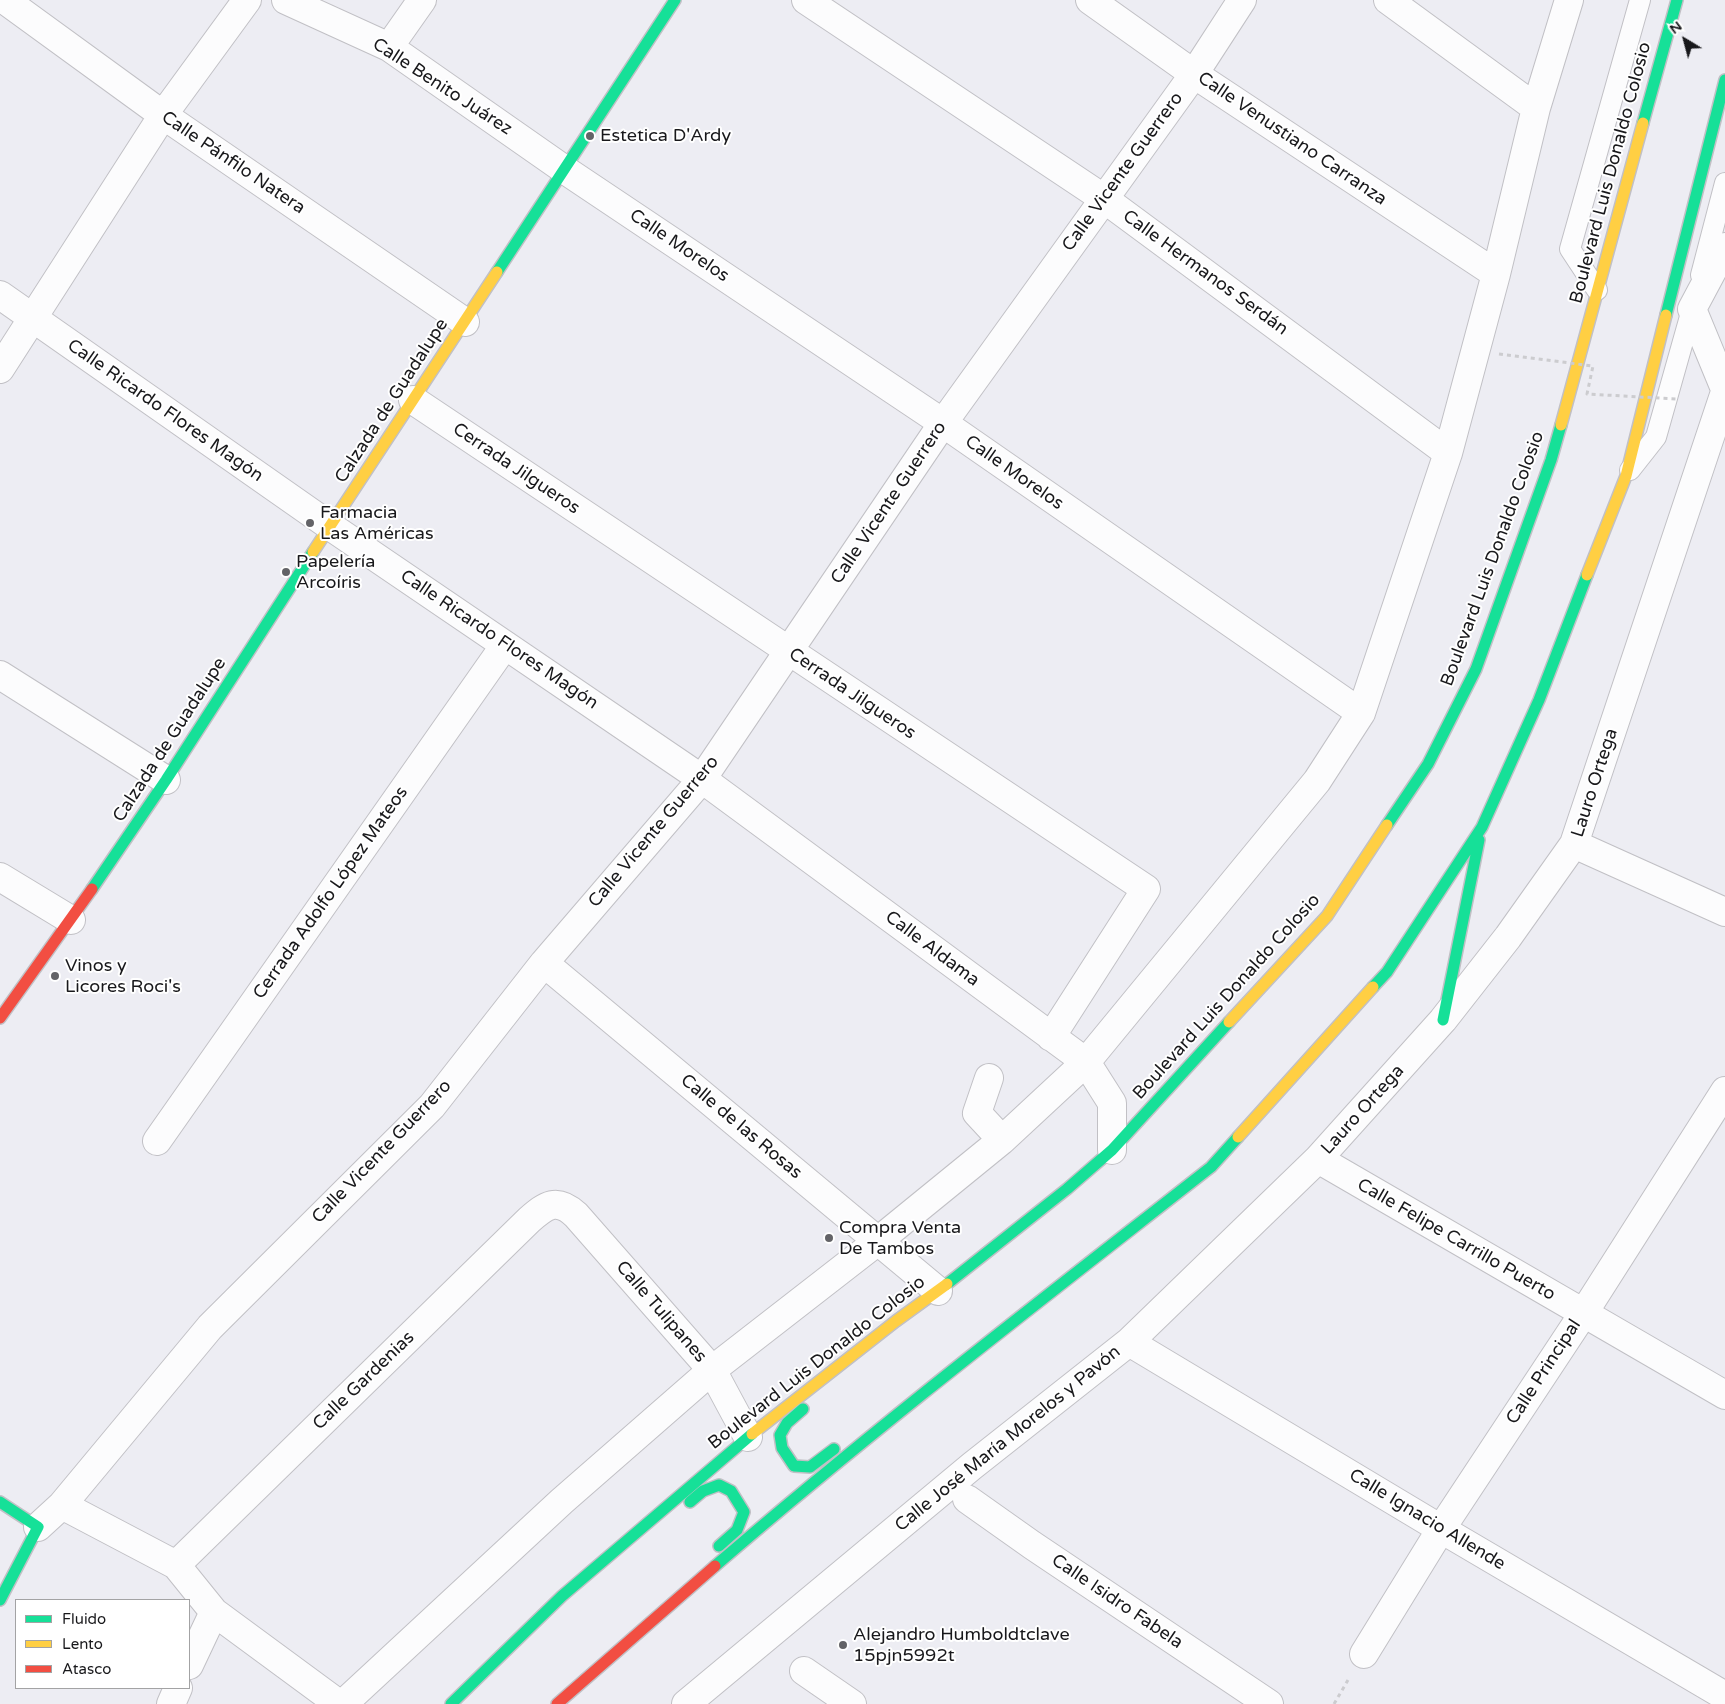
<!DOCTYPE html>
<html>
<head>
<meta charset="utf-8">
<style>
  body { margin:0 }
  #map { position:relative; width:1725px; height:1704px; overflow:hidden; background:#ededf3; font-family:"Varela Round",sans-serif }
  canvas { display:block }
  .legend { position:absolute; left:15px; top:1599px; width:175px; height:90px; box-sizing:border-box; background:#fff; border:1px solid #a3a3a4; margin:0; padding:6px 9px; list-style:none; font-size:15px; color:#18181b }
  .legend li { display:flex; align-items:center; gap:10px; height:25px }
  .legend b { width:25px; border:1px solid #a3a3a4 }
  .north { position:absolute; left:1660px; top:15px; width:50px; height:50px; -webkit-text-stroke:4px #fff; paint-order:stroke; rotate:323deg; font-size:14px; font-weight:700; line-height:20px; text-align:center; color:#18181b }
  .north::after { content:''; display:block; margin:auto; width:18px; height:22px; background:#18181b; clip-path:polygon(50% 0,100% 100%,50% 72%,0 100%) }
</style>
</head>
<body>
<div id="map">
<canvas width="1725" height="1704"></canvas>
<ul class="legend">
<li><b style="height:6px;background:#16e098"></b>Fluido</li>
<li><b style="height:6px;background:#ffcf43"></b>Lento</li>
<li><b style="height:6px;background:#f24e42"></b>Atasco</li>
</ul>
<div class="north">N</div>
</div>
<script>
const ctx = document.querySelector('canvas').getContext('2d');
ctx.lineJoin = 'round';
function strokePath(path, color, width, dash) { ctx.strokeStyle = color; ctx.lineWidth = width; ctx.lineCap = dash ? 'butt' : 'round'; ctx.setLineDash(dash || []); ctx.stroke(path); }
function label(font, color, halo, rows, align = 'center') {
  ctx.font = font + ' "Varela Round",sans-serif'; ctx.lineWidth = 4; ctx.setLineDash([]); ctx.textBaseline = 'middle'; ctx.strokeStyle = halo; ctx.fillStyle = color; for (const [text, x, y, turn = 0] of rows) {
    ctx.save(); ctx.translate(x, y); ctx.rotate((+turn || 0) * Math.PI / 180); ctx.textAlign = isNaN(turn) ? turn : align; if (halo) ctx.strokeText(text, 0, 0); ctx.fillText(text, 0, 0); ctx.restore();
  }
}
const lane = new Path2D(`
  M1701,275L1725,183
  M1597,290L1570,249L1640,0
  M1630,470L1656,437L1693,306`);
const street = new Path2D(`
  M5,0L163,115L465,322
  M286,0L389,47L565,170L943,423L1361,713
  M806,0L1103,198L1448,453
  M1090,0L1194,74L1496,274
  M1388,0L1536,108
  M389,47L422,0
  M1725,247L1692,309L1725,389
  M0,295L330,526L702,779L1086,1062L1112,1103V1150
  M0,369L163,115L247,0
  M413,400L1146,889L1051,1037
  M0,675L166,780
  M1574,844L1725,912
  M0,877L71,920
  M544,963L938,1291
  M989,1078L977,1113L1002,1140
  M157,1141L505,645
  M1318,1159L1725,1395
  M1129,1342L1441,1529L1725,1696
  M967,1499L1032,1545L1269,1704
  M62,1505L176,1565L214,1612L339,1704
  M38,1527L62,1505L210,1327L432,1106L544,963L702,779L943,423L1194,74L1242,0
  M176,1565L529,1220C546,1205 557,1197 576,1215L712,1370L748,1437
  M1364,1654L1441,1529L1583,1314L1725,1091
  M189,1665L214,1612
  M804,1671L852,1704
  M171,1704L178,1688
  M343,1704L562,1501L712,1370L878,1241L1002,1140L1086,1062L1317,781L1361,713L1448,453L1496,274L1536,108L1569,0
  M686,1704L972,1466L1129,1342L1318,1159L1443,1020L1508,937L1574,844L1725,392`);
const fast = new Path2D(`
  M1643,123L1677,0
  M497,272L675,0
  M1666,315L1725,80
  M1387,825L1428,764L1476,669L1551,460L1561,425
  M92,889L166,780L313,552
  M1373,987L1387,972L1482,827L1539,700L1587,575
  M1443,1020L1479,840
  M947,1284L1067,1189L1112,1150L1229,1022
  M803,1409L787,1423L780,1435L782,1448L794,1466L810,1467L834,1449
  M0,1502L38,1527L0,1600
  M690,1502L703,1491L719,1485L731,1491L744,1512L737,1530L719,1546
  M715,1566C876,1427 1044,1298 1211,1167L1238,1137
  M451,1704L562,1596L752,1434`);
const slow = new Path2D(`
  M1561,425L1643,123
  M313,552L497,272
  M1587,575L1626,476L1666,315
  M1229,1022L1327,916L1387,825
  M1238,1137L1373,987
  M752,1434L896,1321L947,1284`);
const jam = new Path2D(`
  M0,1018L92,889
  M557,1704L715,1566`);
strokePath(lane, '#c1c0c5', 22);
strokePath(street, '#c1c0c5', 30);
strokePath(fast, '#c1c0c5', 14);
strokePath(slow, '#c1c0c5', 14);
strokePath(jam, '#c1c0c5', 14);
strokePath(new Path2D(`
  M1334,1704L1348,1680`), '#cccccf', 3, [4, 4]);
strokePath(lane, '#fcfcfd', 20);
strokePath(street, '#fcfcfd', 28);
strokePath(fast, '#16e098', 11);
strokePath(slow, '#ffcf43', 11);
strokePath(jam, '#f24e42', 11);
strokePath(new Path2D(`
  M1499,354L1593,366L1587,394L1677,399`), '#cccccf', 3, [4, 4]);
for (const [x, y, r, color] of [
  [590,136,5,"#636367"],
  [310,523,5,"#636367"],
  [286,572,5,"#636367"],
  [55,976,5,"#636367"],
  [829,1238,5,"#636367"],
  [843,1645,5,"#636367"]
]) { const dot = new Path2D(); dot.arc(x, y, r, 0, 2 * Math.PI); ctx.fillStyle = color; ctx.fill(dot); strokePath(dot, '#fff', 2); }
label('18px', '#18181b', '#fff', [
  ["Calle Benito Juárez",442,87,33],
  ["Calle Venustiano Carranza",1292,139,34],
  ["Calle Pánfilo Natera",233,163,34],
  ["Calle Vicente Guerrero",1123,172,-54],
  ["Boulevard Luis Donaldo Colosio",1611,173,-75],
  ["Calle Morelos",679,246,34],
  ["Calle Hermanos Serdán",1205,273,36],
  ["Calzada de Guadalupe",392,401,-57],
  ["Calle Ricardo Flores Magón",165,411,35],
  ["Cerrada Jilgueros",516,469,34],
  ["Calle Morelos",1014,473,35],
  ["Calle Vicente Guerrero",889,503,-56],
  ["Boulevard Luis Donaldo Colosio",1493,559,-70],
  ["Calle Ricardo Flores Magón",499,640,34],
  ["Cerrada Jilgueros",852,694,34],
  ["Calzada de Guadalupe",170,740,-57],
  ["Lauro Ortega",1595,783,-72],
  ["Calle Vicente Guerrero",654,832,-50],
  ["Cerrada Adolfo López Mateos",331,893,-55],
  ["Calle Aldama",932,949,37],
  ["Boulevard Luis Donaldo Colosio",1227,997,-48],
  ["Lauro Ortega",1363,1110,-48],
  ["Calle de las Rosas",741,1127,40],
  ["Calle Vicente Guerrero",382,1152,-46],
  ["Calle Felipe Carrillo Puerto",1456,1240,30],
  ["Calle Tulipanes",661,1312,49],
  ["Boulevard Luis Donaldo Colosio",817,1363,-38],
  ["Calle Principal",1544,1372,-57],
  ["Calle Gardenias",364,1381,-44],
  ["Calle José María Morelos y Pavón",1008,1439,-39],
  ["Calle Ignacio Allende",1427,1520,31],
  ["Calle Isidro Fabela",1117,1602,34]
]);
label('18px', '#18181b', '#fff', [
  ["Estetica D'Ardy",600,136],
  ["Farmacia",320,513],
  ["Las Américas",320,534],
  ["Papelería",296,562],
  ["Arcoíris",296,583],
  ["Vinos y",65,966],
  ["Licores Roci's",65,987],
  ["Compra Venta",839,1228],
  ["De Tambos",839,1249],
  ["Alejandro Humboldtclave",853,1635],
  ["15pjn5992t",853,1656]
], 'left');
</script>
</body>
</html>
